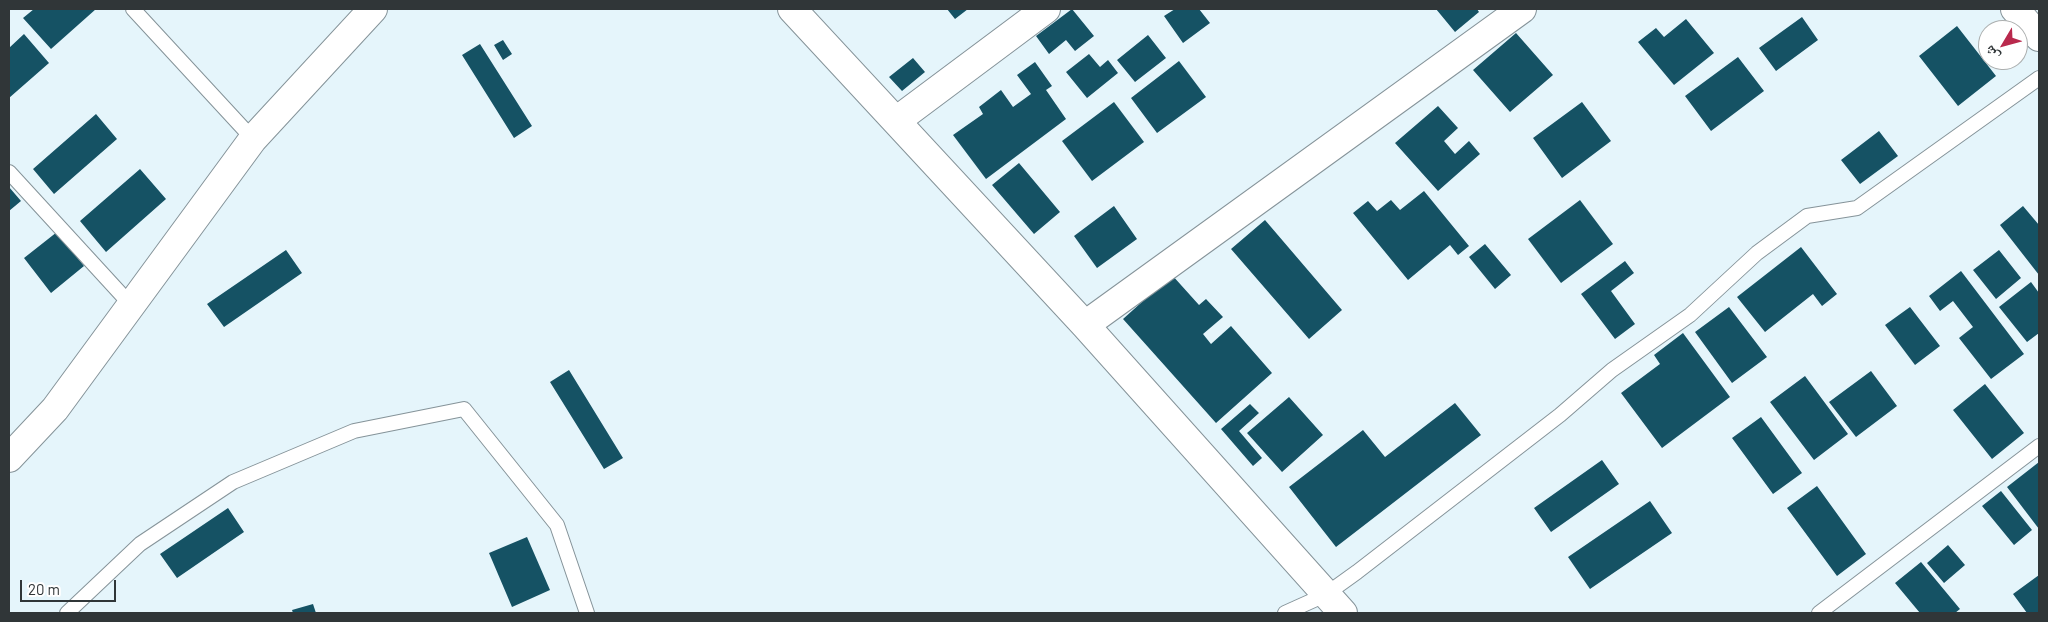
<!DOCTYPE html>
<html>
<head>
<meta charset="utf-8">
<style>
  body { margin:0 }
  #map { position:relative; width:2048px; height:622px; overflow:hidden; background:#e5f5fb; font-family:Barlow,"Noto Naskh Arabic",sans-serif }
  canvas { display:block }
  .frame { position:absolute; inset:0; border:10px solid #303638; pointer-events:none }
  .north { position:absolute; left:1978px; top:20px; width:50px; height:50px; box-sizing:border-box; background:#fff; border:1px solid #acafaf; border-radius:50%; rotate:233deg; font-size:14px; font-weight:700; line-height:20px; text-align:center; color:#303638 }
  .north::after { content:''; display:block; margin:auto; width:18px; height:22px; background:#b9294d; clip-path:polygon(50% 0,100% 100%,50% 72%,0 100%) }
  .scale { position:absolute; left:20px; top:580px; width:96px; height:22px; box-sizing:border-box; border:2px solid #303638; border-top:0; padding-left:6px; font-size:15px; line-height:18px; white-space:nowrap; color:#303638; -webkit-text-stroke:4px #fff; paint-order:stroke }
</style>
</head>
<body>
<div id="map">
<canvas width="2048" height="622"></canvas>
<div class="frame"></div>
<div class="north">ش</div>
<div class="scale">20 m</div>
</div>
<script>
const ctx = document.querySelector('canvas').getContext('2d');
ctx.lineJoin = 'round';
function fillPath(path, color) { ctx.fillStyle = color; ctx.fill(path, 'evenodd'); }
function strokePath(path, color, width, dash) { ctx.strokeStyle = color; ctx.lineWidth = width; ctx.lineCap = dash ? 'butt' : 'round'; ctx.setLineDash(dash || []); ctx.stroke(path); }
fillPath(new Path2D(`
  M34,9H96L51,49L23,18Z
  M947,9H968L955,19Z
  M1072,9L1094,36L1075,51L1066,40L1049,54L1036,36Z
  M1175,9H1199L1210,23L1183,43L1164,16Z
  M1436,9H1477L1479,12L1455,32Z
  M1802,17L1818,40L1776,71L1759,48Z
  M1686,19L1714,53L1674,85L1638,42L1656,28L1664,37Z
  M1957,26L1996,76L1958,106L1919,56Z
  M1516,33L1553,75L1510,112L1473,70Z
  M24,34L49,63L9,98V48Z
  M1148,35L1166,58L1135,82L1117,60Z
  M503,40L512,54L503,60L494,45Z
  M480,44L532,126L514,138L462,55Z
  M1089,54L1100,67L1108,60L1118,73L1087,98L1066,72Z
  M1738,57L1764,91L1711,131L1685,96Z
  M913,58L925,72L902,91L889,77Z
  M1179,61L1206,97L1157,133L1131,98Z
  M1035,62L1052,86L1046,90L1066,119L986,179L953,135L983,114L979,107L1001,90L1013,107L1031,94L1017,75Z
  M1114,102L1144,142L1092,181L1062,141Z
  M1582,102L1611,141L1562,178L1533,138Z
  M1438,106L1458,128L1444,141L1455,154L1469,141L1480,154L1438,191L1395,143Z
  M96,114L117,139L54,194L33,169Z
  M1879,131L1898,156L1860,184L1841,160Z
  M1019,163L1060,212L1034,234L992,185Z
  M140,169L166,199L106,252L80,221Z
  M9,187L21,201L9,211Z
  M1424,191L1469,246L1458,255L1450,245L1408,280L1353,213L1368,201L1377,211L1391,200L1400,210Z
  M1580,200L1613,244L1561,283L1528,239Z
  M1114,206L1137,239L1097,268L1074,236Z
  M2023,206L2039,225V275L2000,225Z
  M1265,220L1342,310L1309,339L1231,249Z
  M57,232L84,266L51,293L24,258Z
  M1485,244L1511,275L1495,289L1469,257Z
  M1801,247L1837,294L1822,306L1813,294L1765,332L1737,297Z
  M286,250L302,273L224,327L207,304Z
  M1999,250L2021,278L1996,299L1973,270Z
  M1625,261L1634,273L1611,291L1635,324L1615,339L1581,294Z
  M1961,271L2024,354L1991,379L1959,338L1973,327L1953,301L1940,311L1929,296Z
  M1172,275L1199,305L1206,299L1223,317L1203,334L1211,344L1231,326L1272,373L1216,423L1123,319Z
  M2031,282L2039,293V333L2027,342L1999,307Z
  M1729,307L1767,357L1732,383L1695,332Z
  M1910,307L1940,346L1915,365L1885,325Z
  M1683,333L1730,397L1662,448L1621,393L1660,364L1654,355Z
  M569,370L623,458L604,469L550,382Z
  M1871,371L1897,406L1856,437L1829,402Z
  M1805,376L1848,434L1814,460L1770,402Z
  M1985,384L2024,433L1992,459L1953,410Z
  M1289,397L1323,435L1282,472L1247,433Z
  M1455,403L1481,435L1336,547L1289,487L1363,430L1385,457Z
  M1250,404L1259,413L1239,431L1262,458L1253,466L1221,429Z
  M1761,417L1802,473L1773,494L1732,438Z
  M1602,460L1619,484L1551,532L1534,508Z
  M2039,462V529L2007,487Z
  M1817,486L1866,554L1837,576L1787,508Z
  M2001,491L2032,530L2014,545L1982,506Z
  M1650,501L1672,533L1590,589L1568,557Z
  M228,508L244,532L177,578L160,554Z
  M527,537L550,590L512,607L489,553Z
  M1948,545L1965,565L1944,583L1927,563Z
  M1921,562L1960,609L1955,613H1920L1895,583Z
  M2039,575V613H2027L2013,594Z
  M313,604L316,613H293L292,610Z`), '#155264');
const lane = new Path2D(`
  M133,9L253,139
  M9,172L131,305
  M67,613L140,544L233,482L354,431L464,409L557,525L587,613
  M1285,613L1325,595L1357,572L1560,415L1612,370L1690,315L1757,253L1807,216L1857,208L2039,78
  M1819,613L2039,446`);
const street = new Path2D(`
  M792,9L1085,325L1343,613
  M2015,9L2039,37
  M896,121L1046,9
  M1085,325L1522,9
  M9,458L55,409L253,139L373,9`);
strokePath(lane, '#859399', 16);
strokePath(street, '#859399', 30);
strokePath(lane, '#fff', 14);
strokePath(street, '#fff', 28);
</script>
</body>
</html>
